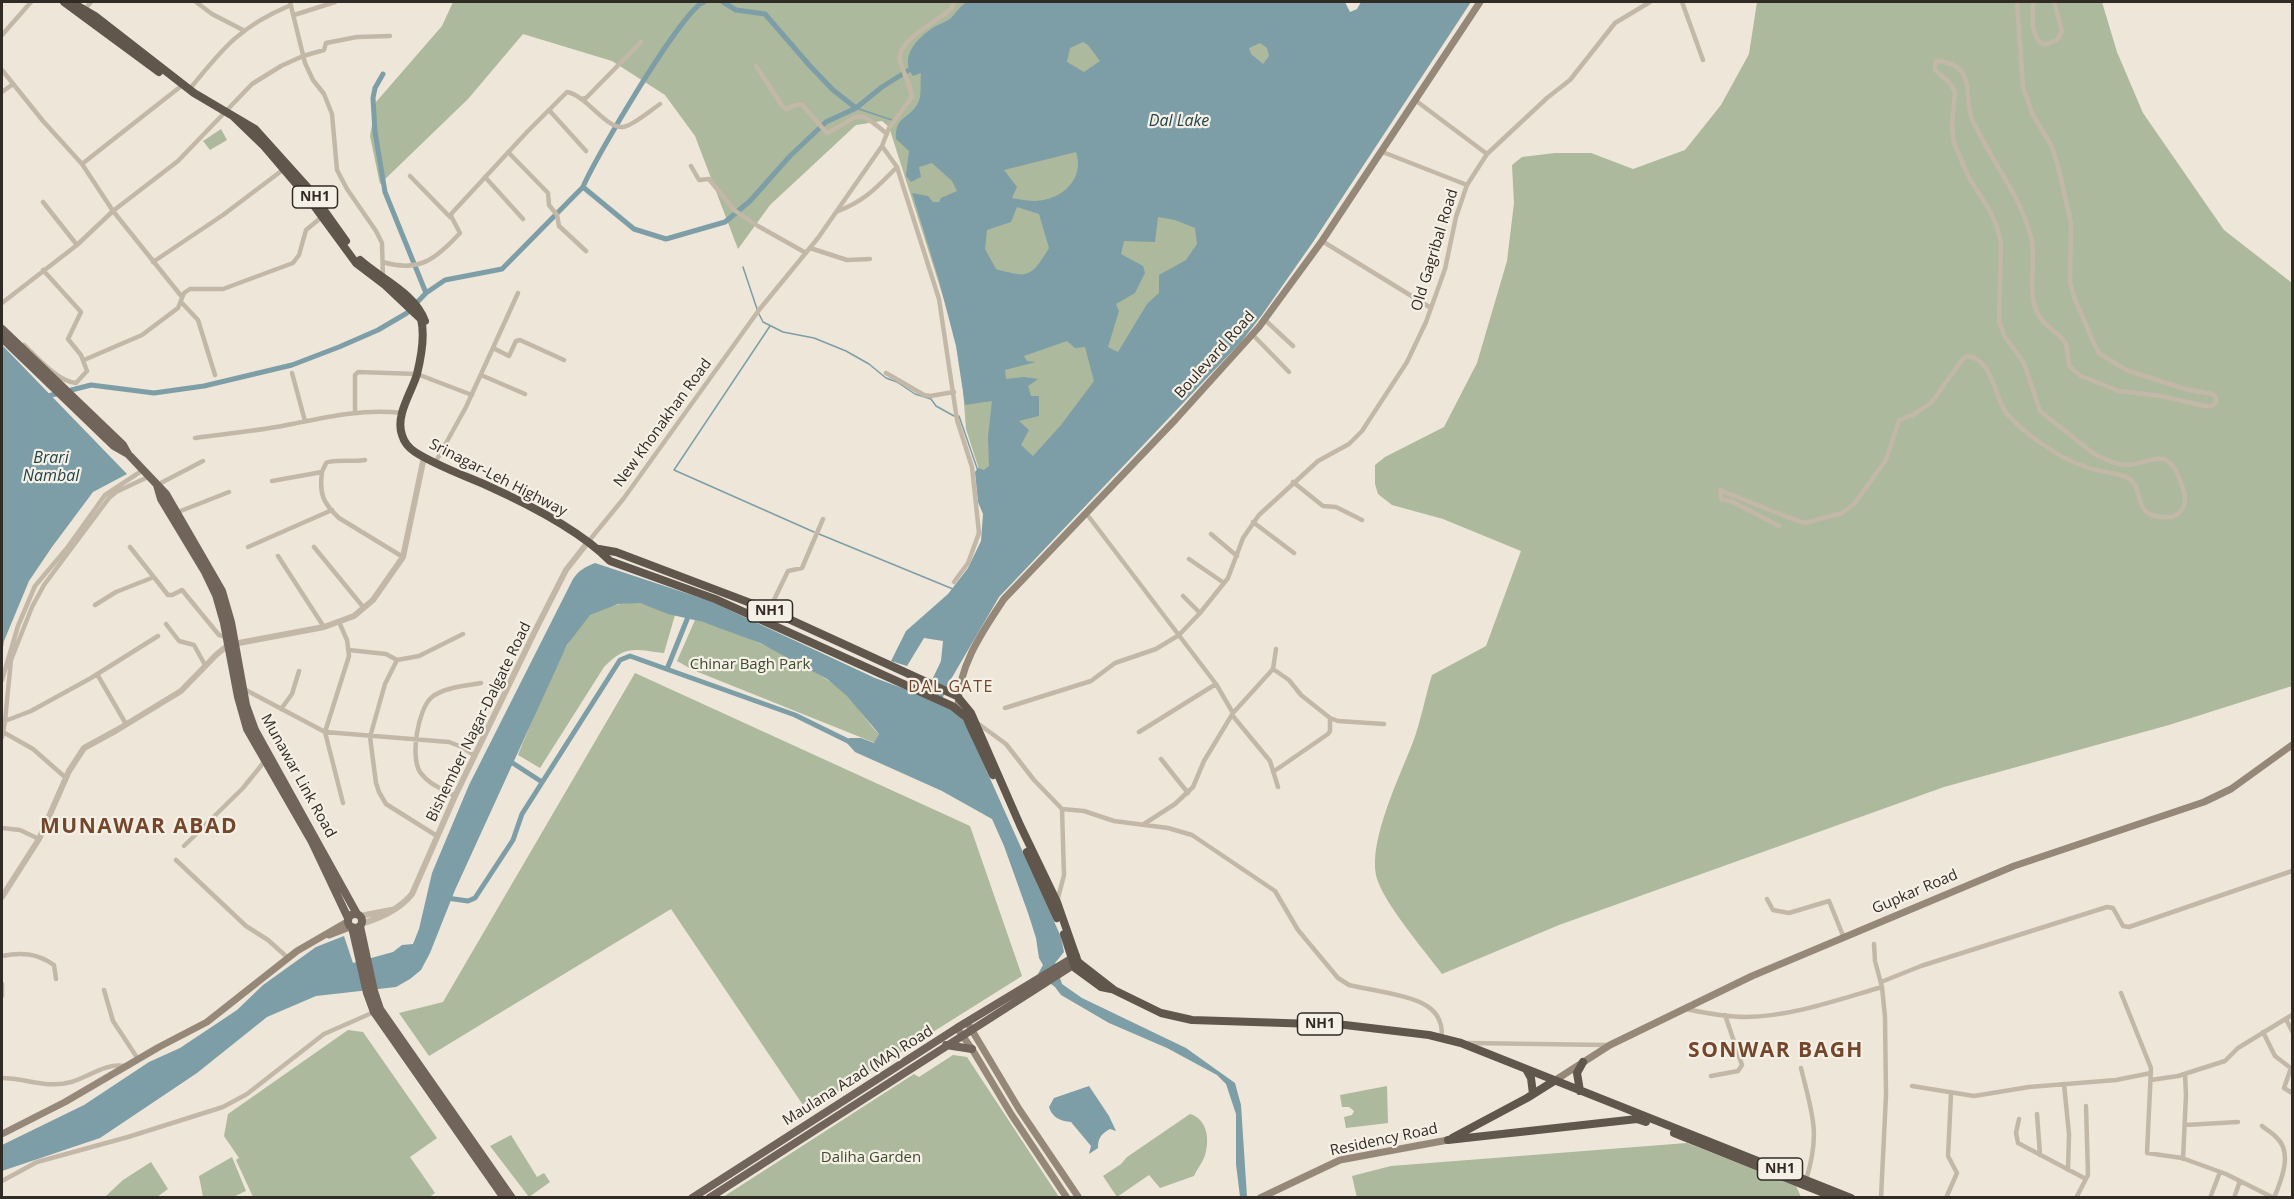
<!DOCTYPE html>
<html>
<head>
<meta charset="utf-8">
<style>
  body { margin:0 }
  #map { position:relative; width:2294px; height:1199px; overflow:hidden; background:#ede6d9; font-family:"Open Sans",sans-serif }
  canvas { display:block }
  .frame { position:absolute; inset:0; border:3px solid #312b26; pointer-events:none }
</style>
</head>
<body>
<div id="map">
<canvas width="2294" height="1199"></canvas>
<div class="frame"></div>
</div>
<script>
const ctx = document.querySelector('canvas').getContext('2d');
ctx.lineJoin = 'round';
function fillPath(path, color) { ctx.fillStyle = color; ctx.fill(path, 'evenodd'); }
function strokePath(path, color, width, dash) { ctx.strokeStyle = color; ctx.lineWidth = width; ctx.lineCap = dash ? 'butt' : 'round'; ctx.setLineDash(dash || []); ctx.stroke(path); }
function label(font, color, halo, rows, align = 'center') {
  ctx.font = font + ' "Open Sans",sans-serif'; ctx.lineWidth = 4.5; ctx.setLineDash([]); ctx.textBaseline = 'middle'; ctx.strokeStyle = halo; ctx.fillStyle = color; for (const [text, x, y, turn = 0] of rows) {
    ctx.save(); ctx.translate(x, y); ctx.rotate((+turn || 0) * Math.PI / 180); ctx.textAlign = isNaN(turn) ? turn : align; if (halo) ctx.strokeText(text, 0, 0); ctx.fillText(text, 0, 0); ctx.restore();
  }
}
fillPath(new Path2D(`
  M453,2H1290L1328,50L1004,547L966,429L960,350L889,127L882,121L856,125L770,205L738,249L695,136L665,95L612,61L523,34L468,99L380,184L370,136L376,102L442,26Z
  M1757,2H2102L2117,52L2143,113L2224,230L2292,283V686L2169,725L1944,787L1559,925L1442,974C1425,951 1381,900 1376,875C1369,839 1400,776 1413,742C1421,721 1425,697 1432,675L1486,646L1521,551L1443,519L1392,505L1378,494L1375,484V465L1385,457L1444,427L1477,363L1507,261L1514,203L1512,165L1522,157L1555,153H1591L1633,169L1685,150L1721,105L1749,54Z
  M221,129L227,140L210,150L203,141Z
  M629,603H640L675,615L664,653C635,650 626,644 604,667L540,768L518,755C531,725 566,633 589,615C599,608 617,604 629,603Z
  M695,620C736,629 817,667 847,695C859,707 867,723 879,734L875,743L693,670L677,661Z
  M635,673L970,826L1022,976L807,1111L671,909L429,1056L399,1013L443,1002Z
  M348,1030L363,1032L437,1138L410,1157L435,1193L428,1198L253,1197L236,1160L239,1158L224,1136L228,1114Z
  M953,1055L967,1057L1059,1197H723L914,1074L919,1077Z
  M1387,1086L1388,1123L1346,1128L1344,1117L1352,1115L1354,1111L1349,1107H1342L1340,1095Z
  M1190,1114C1207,1119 1210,1139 1205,1155C1203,1162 1197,1169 1194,1176L1160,1188L1149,1175L1117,1197L1103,1176L1121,1164L1127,1157Z
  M511,1135L537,1177L544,1173L550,1182L529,1197L490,1146Z
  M1687,1143L1796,1186L1801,1197L1357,1198L1352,1176L1391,1166Z
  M232,1157L246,1191L233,1197H203L199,1176Z
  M151,1162L168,1189L157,1197H107L106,1196L123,1180Z`), '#acb99c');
fillPath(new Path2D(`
  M967,2H1345L1350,12L1357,9L1361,2H1471L1313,242L1262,315L1241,342L999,597L947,686L941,703L961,717L967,727L1061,937L1064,952L1055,963L1062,984L1082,998L1186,1048L1235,1083L1241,1105L1247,1197H1240L1236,1164V1114L1226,1084L1217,1075L1167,1048L1109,1023L1061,995L1055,987L1038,974L1043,965L1039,958L1036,938L1028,913L1004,846L992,819L942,791L855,752L847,743L849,738H861L874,743L879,734L847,696L827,679L760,643L703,622L668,614L640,603L618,604L590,615L567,645L455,890L430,953L421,970L410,979L396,987L316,996L267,1017L197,1073L100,1138L2,1171V1145L84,1105L149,1062L180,1048L237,1010L263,985L316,947L344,936L353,963L393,952L402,945L413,944L419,929L432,873L469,785L573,579C579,570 585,567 595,563L710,601L875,678L932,699L940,684L932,680L941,661L943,641L924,638L907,666L891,661L906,631L948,594L968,568L981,541L983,514L978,502L975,472L978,468L984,470L989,466L988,437L992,401L965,405L956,346L938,277L912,193L928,196L933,202H939L941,198L957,191L952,181L932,163L919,167L921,177L911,182L906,176L909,151L896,139C895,115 909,120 918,103C922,96 920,82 921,73L913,76C899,57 917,38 934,27C939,24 946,22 951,18C957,12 960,6 967,2ZM1083,42L1088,45L1100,61L1084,72L1067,62L1070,48ZM1260,43L1267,48L1269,56L1263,64L1251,54L1249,48ZM1076,152C1085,179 1062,200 1035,201C1028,201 1019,199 1012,198L1017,187L1004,170ZM1017,207L1039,214L1049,248C1031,278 1028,278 996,269L985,249L987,230L1011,222ZM1158,217L1175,220L1195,228L1197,244L1186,260L1159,275V293L1147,304L1118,352L1108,347L1119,311L1116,304L1135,293L1145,273L1143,266L1121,254L1124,241L1155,242ZM1067,341L1075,348L1085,347L1094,381L1061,425L1033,456L1021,445L1029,430L1019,421L1039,416V396H1031L1028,386L1038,379L1024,377L1006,379L1005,370L1036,362L1027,361L1024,356Z
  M2,345L127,474L93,492L52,547L29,581L4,641L2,654Z
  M1089,1086L1109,1116L1116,1131L1110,1129C1101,1134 1098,1138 1098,1148L1089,1154L1091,1146L1071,1122C1060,1121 1052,1117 1049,1107L1054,1098Z`), '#7d9ea6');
strokePath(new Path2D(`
  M856,108L892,120
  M743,267L757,309
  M759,314L763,322L783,332L814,338L846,351L869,364L886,378L897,382L915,394L931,399L936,406L954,416
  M770,326L674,470L814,532
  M959,416L978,471
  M819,534L953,589`), '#7d9ea6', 1.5);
strokePath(new Path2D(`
  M723,2L736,10L765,14L810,66L833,90L856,108
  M383,74L375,88L373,98L375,132L385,192L426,293
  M583,187L634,229L666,239L725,222L750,201L790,156L826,122L856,108L882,87L909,70
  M44,397L91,385L154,393L204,386L292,365L339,347L378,330L407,313L426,293L445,280L502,269L583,187C594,160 683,8 704,2
  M667,669L690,612
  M508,760L542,782
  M447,898L468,901L475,898L513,840L522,814L620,660L630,656L795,715L854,744`), '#7d9ea6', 5);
strokePath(new Path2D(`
  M196,2L212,14L243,30
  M290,2L305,63L313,80L324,94L332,114L337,170L347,189L376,231L382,243L383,278
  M1682,2L1703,60
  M2033,2C2033,17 2029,35 2044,45L2057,40L2062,31L2054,2
  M85,9L91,2
  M294,15L335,2
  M2,35L31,2
  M756,66L783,107L786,109L796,105H802L827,133C861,117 854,105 887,134
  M2,70L43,121L82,164L113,211L182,297
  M189,90C222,49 240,26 291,5
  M2,92L13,84
  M581,99L586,98L641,42
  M1415,100L1487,154
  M549,110L586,151
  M882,146L897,167L939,299L957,420L972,467L979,533L968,563L954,582
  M1380,151L1467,185
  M508,152L548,193L549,205L557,215L559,226L586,251
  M82,164L180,87
  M691,166L699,180L709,179L734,210L758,226L806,253
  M410,176L450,217
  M485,177L523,219
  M43,202L77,245
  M836,212C865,201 876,188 897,167
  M1322,241L1431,308
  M810,248L847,260L870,259
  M153,262L223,215L284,169
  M383,262C419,273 436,259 460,233L451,216L452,213L527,132L567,92C586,95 606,129 623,127C633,126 651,110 660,104
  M2,303L77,245L113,211L178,161L252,84L281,66L303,56L324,50L326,43L357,37L390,36
  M182,303L198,320L215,375
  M1265,320L1293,346
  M1253,335L1289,372
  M24,345C38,358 57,381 76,383L87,371L81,355L68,339L81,312L43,270
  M493,348L509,356L516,341L520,340L564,360
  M84,360L142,335L178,308L184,293L190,289H223L293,263L299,255L306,230L323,216
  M292,373L305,421
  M886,373L924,395L930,396L954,392
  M481,375L525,394
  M355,412V375L358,372L417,374L472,395
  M195,438C227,433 261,431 292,424C331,416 362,409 403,413
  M435,463L466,407L518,293
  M322,472C319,494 323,503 339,518L403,557
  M272,481L322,472C322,471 326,464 326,463C330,459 357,462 365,460
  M1293,482L1323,506L1336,507L1362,520
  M157,485L203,461
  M178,512L229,492
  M1086,513L1216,684L1233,713
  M1253,522L1294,553
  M1779,526L1731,501L1721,499L1720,490L1787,517L1805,523L1842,513L1854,504L1886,460L1899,420L1913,415L1931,403L1962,360L1967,356C1993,359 1994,397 2007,414C2024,434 2061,459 2086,467C2099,472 2114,472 2126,477C2149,488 2126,520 2172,517C2179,514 2185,508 2185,500C2186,493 2181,484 2179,478C2165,443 2148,466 2125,465C2114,464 2104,459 2094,454L2040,411L2024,363L2005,337L1999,322L2001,243L1997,227L1990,211L1968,176L1954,143L1952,126L1955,92L1949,82L1935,70L1936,61C1944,61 1955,64 1961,71C1971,83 1966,105 1972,119C1990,160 2020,194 2031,237C2037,260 2027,287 2036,310C2041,325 2057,331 2066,343L2069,366L2081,376L2119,391L2161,396L2205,406H2212L2216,402V397L2212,394L2185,389L2126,370L2099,353L2092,339L2074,297L2070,282L2071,223L2059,170L2052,147L2032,113L2023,87L2017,2
  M1211,534L1237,556
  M588,542L624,498L759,310L818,238L882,146L889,128L912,97C911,85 903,73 900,61C895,43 933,23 946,13L952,8L954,2
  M130,547L168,595H172L182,590L219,635L227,637
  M248,547L332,510
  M314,547L364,608
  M278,556L324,627
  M1189,559L1224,583
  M1183,596L1200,613
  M95,605L116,592L154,577
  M769,610L788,571L802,568L823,519
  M339,622L347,640L349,656L325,732L343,803
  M166,624L179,641L194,645L205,665
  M349,650L386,654L397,660L419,656L463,634
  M397,660L385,684L370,737L376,783L379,792L386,804L437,836
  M1273,669L1289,680L1301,695L1330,718
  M97,674L126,724
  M2,680L18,626L35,586L67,548L105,495L143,470
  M244,689L325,732L449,742L462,747L475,756
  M1005,708L1091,681L1115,663L1156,649L1179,635L1200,613L1228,578L1243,538L1259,515L1318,461L1349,444L1362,431L1407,362L1426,322L1445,269L1456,217L1467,185L1487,154L1547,98L1570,80L1615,23L1650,2
  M281,709L292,694L299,671
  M1232,715L1270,761L1278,787
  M2,720L5,721L31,711L91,678L158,636
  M976,722L1006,744L1034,780L1062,809
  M3,732L33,749L66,778
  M1139,732L1216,684
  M2,737L5,721L11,660L32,607L44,585L109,498L116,492L150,476
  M1161,759L1188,793
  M1273,772L1328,734L1330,731V718L1338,721L1384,724
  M455,796C443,789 428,784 420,772C410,757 418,708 432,697C445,687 466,686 481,683
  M1144,824L1175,804L1193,787L1204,761L1233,713L1273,669L1276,649
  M2,828L20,830L39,839
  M184,846L243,788L264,762
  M176,860L246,926L268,940L288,958
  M1767,899L1773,910L1789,913L1829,901L1844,938
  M1057,902L1064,875L1062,809L1084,811L1114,821L1168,828L1192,835L1275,891L1298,930L1338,978L1349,985C1369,990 1411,995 1427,1006C1438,1013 1444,1026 1441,1038
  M1874,944L1875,961L1882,987L1885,1017L1886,1095L1881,1198
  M2,956C21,952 37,953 54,965L56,979
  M1881,982L1921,966L2107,907L2113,908L2123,926L2129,927L2292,871
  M2,984V996
  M104,990L113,1021L138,1059
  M2121,993L2151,1068L2147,1153L2182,1158L2226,1174L2274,1198C2281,1181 2293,1153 2277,1138C2273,1133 2267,1130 2262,1126
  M1686,1009C1705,1013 1726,1017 1746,1017C1793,1016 1837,1000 1882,987
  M2286,1019L2292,1031
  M2263,1032L2275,1056L2292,1069
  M1467,1043L1608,1045
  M1801,1068C1812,1114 1821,1132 1806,1180
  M2291,1068L2284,1088L2292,1093
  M1711,1076L1738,1071L1742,1065L1725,1015
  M2,1078C25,1078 48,1089 71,1082C88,1077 106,1063 124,1066
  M2151,1080L2178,1076L2225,1061L2238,1048L2292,1015
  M2064,1084L2069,1134L2068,1170
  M1912,1086L1974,1096L2029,1087L2116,1080L2151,1073
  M2037,1114L2040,1155
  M2019,1119L2016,1133L2018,1143L2086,1179
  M2185,1125L2238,1122
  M2183,1159L2186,1095L2185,1074
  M2,1181L37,1162L128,1137L223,1107L247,1094L324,1034L374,1012
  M1946,1198L1957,1173L1948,1156L1951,1094
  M2076,1198L2088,1175L2086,1106
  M2210,1198L2220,1172
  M2234,1198L2240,1181`), '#c3b8a7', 4.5);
strokePath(new Path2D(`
  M2,897L39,839L69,771L84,748L117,730L181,691L216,655L228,645L324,627L354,616L373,600L403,557L424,457
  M360,916L391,910
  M361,924C380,918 399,910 412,894L455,796L536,629L566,570L588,542`), '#c3b8a7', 6);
strokePath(new Path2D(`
  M958,709C957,668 982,632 1004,599L1176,419L1259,327L1322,241L1480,2
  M329,935L350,927
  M970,1027L1019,1109L1079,1198
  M957,1028L972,1049L1011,1114L1067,1198
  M1554,1081L1610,1045L1752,976L2014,866L2204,802L2231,789L2292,745
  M2,1134L65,1102L159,1047L207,1022L297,951L347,922
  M1260,1198L1340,1160L1448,1140`), '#968879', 7);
strokePath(new Path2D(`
  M2,329L123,445L128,454L166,494L222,591L231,622L246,705L255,730L357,914
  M2,338L114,446L128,454
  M157,485L161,499L205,572L216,595L224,623L238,697L247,729L312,842L348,918
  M348 921a7 7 0 1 1 14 0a7 7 0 1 1-14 0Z
  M360,926L374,991L380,1009L512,1198
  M352,927L367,993L374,1012L504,1198
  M946,1045L972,1049
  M692,1198L957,1028L1076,956
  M709,1198L1078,962`), '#71645a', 8);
strokePath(new Path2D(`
  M64,2L159,72
  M71,2L95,16L194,93L255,129L309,189L346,241
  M234,117L263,145L309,199L356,263L385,285L421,319C425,335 421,358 417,374C412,392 395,415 402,435C404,442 409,448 415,452C437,466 463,475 486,485C526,503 579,529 610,561L715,599L952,706L966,717L993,775
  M360,260C381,279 415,293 425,321
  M599,549L616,552L769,610L957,696L971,713L1020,825L1057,902L1078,962L1114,990L1161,1013L1192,1020L1345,1025L1429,1035L1461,1043L1851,1198
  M1027,852L1057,918
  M1064,934L1075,968L1101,987L1111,989
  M1526,1069L1531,1078L1533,1094
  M1580,1091L1577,1073L1583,1062
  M1674,1133L1836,1198
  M1452,1138L1527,1098L1554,1081
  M1448,1140L1637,1119L1646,1122`), '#60564c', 8);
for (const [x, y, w] of [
  [315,197,45],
  [770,611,45],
  [1320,1024,45],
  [1780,1169,45]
]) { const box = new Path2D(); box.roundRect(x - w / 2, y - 11, w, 22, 4.5); ctx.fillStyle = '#f5f0e5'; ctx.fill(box); strokePath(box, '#312b26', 1.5); }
label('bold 14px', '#312b26', null, [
  ["NH1",315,197],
  ["NH1",770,611],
  ["NH1",1320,1024],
  ["NH1",1780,1169]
]);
label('15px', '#312b26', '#f5f0e5', [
  ["Old Gagribal Road",1435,250,-73],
  ["Boulevard Road",1215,355,-48],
  ["New Khonakhan Road",663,423,-54],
  ["Srinagar-Leh Highway",498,478,27],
  ["Bishember Nagar-Dalgate Road",479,722,-64],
  ["Munawar Link Road",298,776,61],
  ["Gupkar Road",1915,892,-23],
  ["Maulana Azad (MA) Road",858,1076,-32],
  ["Residency Road",1384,1140,-12]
]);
label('15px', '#3d4b2e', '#f5f0e5', [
  ["Chinar Bagh Park",750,665],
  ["Daliha Garden",871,1158]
]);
label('italic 16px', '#22444c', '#f5f0e5', [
  ["Dal Lake",1179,121],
  ["Brari",51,458],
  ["Nambal",51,476]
]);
ctx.letterSpacing = '1.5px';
label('16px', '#74462b', '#f5f0e5', [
  ["DAL GATE",951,687]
]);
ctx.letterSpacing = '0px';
ctx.letterSpacing = '1.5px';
label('bold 21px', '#74462b', '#f5f0e5', [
  ["MUNAWAR ABAD",139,827],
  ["SONWAR BAGH",1776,1051]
]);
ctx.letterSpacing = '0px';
</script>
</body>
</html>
